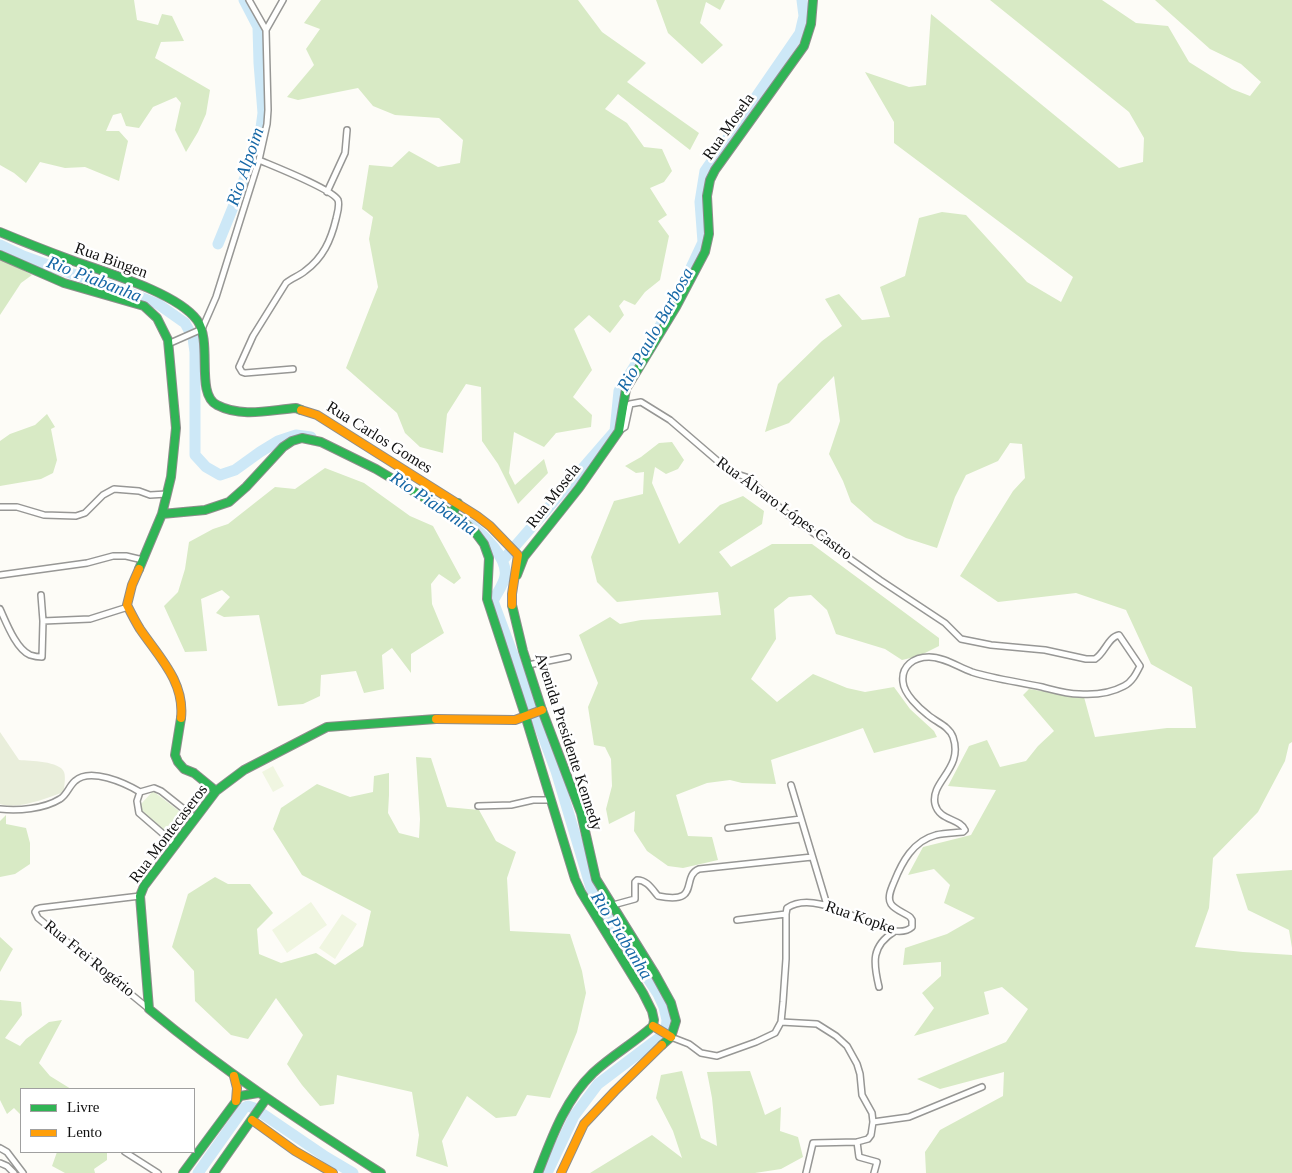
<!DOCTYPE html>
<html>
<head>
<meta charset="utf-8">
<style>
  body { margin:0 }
  #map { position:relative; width:1292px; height:1173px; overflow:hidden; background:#fdfcf7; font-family:"Times New Roman",serif }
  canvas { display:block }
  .legend { position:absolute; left:20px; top:1088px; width:175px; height:65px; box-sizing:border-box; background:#fff; border:1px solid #a0a0a0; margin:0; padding:6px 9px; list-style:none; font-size:15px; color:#111 }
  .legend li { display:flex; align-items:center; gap:10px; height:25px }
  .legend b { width:25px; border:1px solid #a0a0a0 }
</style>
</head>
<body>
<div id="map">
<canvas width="1292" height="1173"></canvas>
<ul class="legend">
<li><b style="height:6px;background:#30b455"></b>Livre</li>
<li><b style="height:6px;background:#ff9f0a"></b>Lento</li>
</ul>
</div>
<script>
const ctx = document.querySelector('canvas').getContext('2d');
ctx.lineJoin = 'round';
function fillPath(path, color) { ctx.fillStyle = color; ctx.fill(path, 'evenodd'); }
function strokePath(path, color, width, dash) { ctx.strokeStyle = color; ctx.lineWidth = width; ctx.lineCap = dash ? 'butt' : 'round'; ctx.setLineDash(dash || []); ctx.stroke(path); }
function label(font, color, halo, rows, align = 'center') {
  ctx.font = font + ' "Times New Roman",serif'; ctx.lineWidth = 5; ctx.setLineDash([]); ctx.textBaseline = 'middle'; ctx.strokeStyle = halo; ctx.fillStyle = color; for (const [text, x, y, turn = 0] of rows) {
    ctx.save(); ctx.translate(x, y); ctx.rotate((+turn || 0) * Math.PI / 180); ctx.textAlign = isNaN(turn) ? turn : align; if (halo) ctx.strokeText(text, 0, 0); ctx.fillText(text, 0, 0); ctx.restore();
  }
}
fillPath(new Path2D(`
  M153,791L188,818L175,835L171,836C160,830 140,817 141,804Z`), '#e7f3d7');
fillPath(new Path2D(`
  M0,0H134L137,20L158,25L162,14L172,16L184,41L161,42L155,58L210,90L206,114L198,132L186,152L175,130L181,103L176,97L153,107L139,128L126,126L121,113L113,115L106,131H119L128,141L119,181L85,167L65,168L40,162L26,183L14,173L0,165Z
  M321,0H578L602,32L646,63L627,82L699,133L690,150L618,94L605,109L627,123L644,147L662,149L672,171L664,182L650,188L667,215L658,221L669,236L660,280L645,292L635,305L624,300L619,306L624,315L610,333L589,315L574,329L592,370L573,397L592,415L591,427L556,433L544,447L514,432L509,473L515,485L544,459L548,473L518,504L498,464L482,441L481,387L466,384L447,414L443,453L420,447L405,433L397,413L346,368L378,287L369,239L373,217L362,209L369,165L392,167L409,151L438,167L460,163L463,140L439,118L395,115L373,106L358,88L298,100L287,97L314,65L306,49L320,29L304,23Z
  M656,0H725L720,10L706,2L700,23L723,45L702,64L668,33Z
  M990,0H1102L1136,23L1168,26L1189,62L1232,89L1250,96L1261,82L1241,64L1210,49L1155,0H1292V742L1289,744L1285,761L1258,812L1213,858L1209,908L1195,947L1243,952L1292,955V1173H926L925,1152L940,1130L1003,1096L1004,1072L940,1089L917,1079L1006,1042L1028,1009L1002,987L984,992L989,1014L914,1036L934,1008L922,993L941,976V962L903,965L905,948L947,934L975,918L944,903L950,885L934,869L908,875L923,847L971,835L996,790L948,786L969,746L987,740L1000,767L1026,761L1038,746L1054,731L1023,695L1029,689L1078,697H1084L1095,737L1167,728H1196L1192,687L1151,664L1126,610L1076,593L998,602L960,576L1013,491L1025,478L1022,444L1010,443L998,461L966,475L955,497L937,548L906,538L874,522L851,502L843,481L829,454L840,421L834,376L789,423L765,432L778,384L822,341L842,326L825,299L839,294L862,320L890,317L880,287L905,276L919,218L942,212L966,215L1027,282L1061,302L1073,277L894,143V122L865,72L909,87L926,85L931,14L1119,168L1143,162L1144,138L1129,112Z
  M0,258L32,275L21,283L0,315Z
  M47,414L55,427L51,429L57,460L53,473L41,479L0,486V441L10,434L35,425Z
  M672,442L684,460L678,469L666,474L655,467L652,483L679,544L720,505L743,496L764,511L762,524L719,552L731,567L772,544H812L939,638V646L919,656L902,660L885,649L836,634L827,610L811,595L789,597L774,609L776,639L751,679L777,702L813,674L847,688L865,692L894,687L910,709L934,731L937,737L874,753L863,728L771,760L776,784L742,783L730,780L707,783L676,795L688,836L712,837L718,860L683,868L668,866L647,851L634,831L635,811L609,824L606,809L612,786L611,759L605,747L594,745L588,707L598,683L579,635L610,617L620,624L641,620L721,615L718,592L617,602L597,582L591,557L614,501L643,494L644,472L636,473L625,466L641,457L659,443Z
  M325,468L364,483L410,516L433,526L461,578L454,584L439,574L431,584L432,604L444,633L411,654V673L392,648L382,655L384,689L364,693L356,671L321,675L320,696L303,704L278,706L259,615L224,617L216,613L230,597L222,590L201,599L207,651L185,652L164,606L178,592L185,569L189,542L213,529L228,524L275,487L295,489Z
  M416,757L431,758L447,807L479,810L496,841L516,852L507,878L510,931L570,934L582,971L586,993L577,1032L550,1098L527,1095L516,1116L496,1118L467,1096L442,1141L448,1167L416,1156L419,1135L412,1092L337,1075L334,1104L320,1106L302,1085L287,1064L303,1035L276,998L248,1039L231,1035L195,1001L194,971L172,947L188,894L215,877L228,884H250L273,913L257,929L259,954L281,963L316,953L335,965L363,946L371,911L302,875L273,829L281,808L317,784L350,797L373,792L374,776L389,773V795L388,813L399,833L419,838L420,819Z
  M6,815V824L26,828L30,843V864L15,874L0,877V821Z
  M1292,870V948L1289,930L1248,910L1236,874Z
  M0,937L13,949L0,972Z
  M0,1000L21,1002L22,1015L5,1038L20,1046L26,1039L49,1022L62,1020L39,1063L50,1076L71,1089H21V1115L14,1108L7,1114L0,1100Z
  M682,1071L701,1138L717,1146L712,1098L707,1072L750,1071L765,1115L781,1107L780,1131L798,1137L803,1157L781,1169L755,1173H590L652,1135L682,1158L673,1131L656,1098L661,1075Z
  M57,1152H107V1160L94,1169L95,1173H65L52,1166Z`), '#d8eac5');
fillPath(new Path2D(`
  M0,732L19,760C30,761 60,761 64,772C66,777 64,786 64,792C46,798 19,810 0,804Z`), '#e9eedb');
fillPath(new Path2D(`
  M273,766L284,786L273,792L262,772Z
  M311,902L327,925L287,953L272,930Z
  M342,914L357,924L335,959L319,948Z`), '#f0f6e1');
strokePath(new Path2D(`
  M218,244L253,158L261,128L263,113L259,63L258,27L244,0
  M0,245L23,256L73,274L115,287L158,304L185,323L193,338L195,352V455L206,467L220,475L235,470L260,452L278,441L296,435L311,437
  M471,525C484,535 508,558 505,576C504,584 497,593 493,601L556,771L591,888L606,915L658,994L664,1007L667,1020L666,1029L659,1038L598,1084L574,1116L547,1173
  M503,560L615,431L619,391L674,304L703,242L700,202L705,171L800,33L804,16L802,0
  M198,1173L244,1108L248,1106L254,1108L326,1157L353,1173`), '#cde8f7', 11);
const street = new Path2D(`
  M266,30L283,0
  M259,160C273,166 332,189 338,200C340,206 337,214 336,219C331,240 323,258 305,271C299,276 292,278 286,283L253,336L239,367L242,372L245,373L293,369
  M327,192L345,153L347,130
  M168,344L202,329L216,297L259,160L267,124L268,110L266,30L249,0
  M619,431L625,427L630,404L641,402L670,420L720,463L734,473L746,477L788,515L880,580L945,623L961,639L991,645L1045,650L1086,659H1095C1105,653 1108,637 1119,635L1140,666C1136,674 1132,682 1124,686C1111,693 1093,695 1079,694C1067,694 1054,690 1042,687C1019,682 994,679 972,672C958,667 944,657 929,657C914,657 901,666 903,682C904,694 919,708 928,715C936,722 949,726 953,737C964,769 930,781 935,804C939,821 960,818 965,830L963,832C954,833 945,833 936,835C913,841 902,862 894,882C891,889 887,898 891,904C895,910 905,913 910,917L912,920V927C889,948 823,884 787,908L786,914V959L783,1002L781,1022L775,1033L756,1042L717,1056L701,1053L689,1044L671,1037
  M0,507H17L44,515L76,516L85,513L103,495L114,489L139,491L150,495L167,494
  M0,575L87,563L113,556H126L143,560
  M0,609C6,622 16,649 30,655C33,656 38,657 42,657L43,621L41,595
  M43,621L90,619L128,607
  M528,665L568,657
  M791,785L827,905
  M478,806L511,805L533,800H551
  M0,809C18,811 44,809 60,799C67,795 69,786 75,781C90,767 125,783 140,792
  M728,828L801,819
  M176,845L139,813L137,801L140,792L154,788L161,791L195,818
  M140,896L40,908L37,909L35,912L38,918L149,1009
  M613,905L635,899V882L637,880C647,880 652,889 658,896C702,905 680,877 699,869L812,857
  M737,920L786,914
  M879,987C873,962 871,946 895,931
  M781,1022L817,1024L836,1036L847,1046L857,1064L860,1074L862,1095L872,1113L873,1122L871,1135L868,1139L857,1142L813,1143L806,1173
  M873,1122L909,1117L982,1087
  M857,1142L859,1157L877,1162L874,1173
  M0,1148L7,1152L23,1173
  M125,1152L158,1173
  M0,1163L7,1166L14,1173`);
const fast = new Path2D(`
  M0,232C24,242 47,251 71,260C104,272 176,292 197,320C213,342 195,394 217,405C242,418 270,410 296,408L301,410
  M0,255L64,283L144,306L157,318L168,340L176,428L171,477L162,514L139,569
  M162,514L205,510L229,502L246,487L283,447L292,441L302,438L321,442L376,469L460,519L475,532L484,544L489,558L487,599L525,715
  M452,514L458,503
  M517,575L524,557L579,488L619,431L626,389L676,307L705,252L709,234L707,196L710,180L715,170L804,46L811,24L813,0
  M512,605L523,651L542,710L581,813L596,879L655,974L671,1003L676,1021L671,1037L662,1045
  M525,715L575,879L581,892L643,993L652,1011L654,1020L653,1026C634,1043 611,1056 593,1073C565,1100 552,1137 538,1173
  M181,718L175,755L178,762L184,769L194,773L216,791L244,770L327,727L436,719
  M216,791L144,886L140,896L149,1009C222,1070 301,1122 381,1173
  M183,1173L240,1096L258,1093
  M214,1173L266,1099`);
const slow = new Path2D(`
  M301,410L317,415L477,516L490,526L518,555L512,594V605
  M139,569L132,585L127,605C131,613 135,621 140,629C159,657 185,682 181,718
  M436,719L515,720L542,710
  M653,1026L671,1037
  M234,1076L237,1088L236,1101
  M252,1120L295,1151L333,1173
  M561,1173L584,1124L615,1091L662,1045`);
strokePath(street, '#979795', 8);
strokePath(fast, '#8e8d8b', 10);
strokePath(slow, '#8e8d8b', 10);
strokePath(street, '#fffffe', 5);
strokePath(fast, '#30b455', 8);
strokePath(slow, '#ff9f0a', 8);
label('16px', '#111', '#fff', [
  ["Rua Mosela",729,127,-55],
  ["Rua Bingen",111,261,20],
  ["Rua Carlos Gomes",379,438,32],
  ["Rua Mosela",554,496,-52],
  ["Rua Álvaro Lópes Castro",784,509,36],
  ["Avenida Presidente Kennedy",568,742,72],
  ["Rua Montecaseros",169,834,-53],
  ["Rua Kopke",860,918,19],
  ["Rua Frei Rogério",89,959,39]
]);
label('italic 18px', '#1768a6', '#fff', [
  ["Rio Alpoim",246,167,-71],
  ["Rio Piabanha",94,280,21],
  ["Rio Paulo Barbosa",656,330,-61],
  ["Rio Piabanha",433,504,34],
  ["Rio Piabanha",621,936,58]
]);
</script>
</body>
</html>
